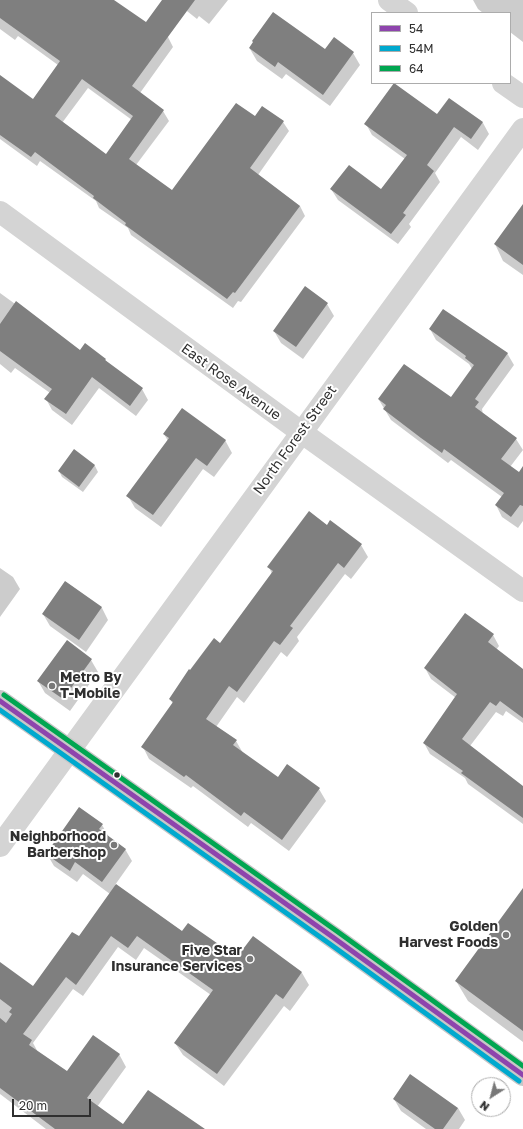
<!DOCTYPE html>
<html>
<head>
<meta charset="utf-8">
<style>
  body { margin:0 }
  #map { position:relative; width:523px; height:1129px; overflow:hidden; background:#fff; font-family:"Golos Text",sans-serif }
  canvas { display:block }
  .legend { position:absolute; left:371px; top:12px; width:140px; height:72px; box-sizing:border-box; background:#fff; border:1px solid #acacac; margin:0; padding:5px 7px; list-style:none; font-size:12px; color:#2f2f2f }
  .legend li { display:flex; align-items:center; gap:8px; height:20px }
  .legend b { width:20px; border:1px solid #acacac }
  .north { position:absolute; left:471px; top:1077px; width:40px; height:40px; box-sizing:border-box; background:#fff; border:1px solid #acacac; border-radius:50%; rotate:216deg; font-size:11px; font-weight:700; line-height:16px; text-align:center; color:#2f2f2f }
  .north::after { content:''; display:block; margin:auto; width:14px; height:18px; background:#787878; clip-path:polygon(50% 0,100% 100%,50% 72%,0 100%) }
  .scale { position:absolute; left:12px; top:1099px; width:79px; height:18px; box-sizing:border-box; border:2px solid #2f2f2f; border-top:0; padding-left:5px; font-size:12px; line-height:14px; white-space:nowrap; color:#2f2f2f; -webkit-text-stroke:3px #fff; paint-order:stroke }
</style>
</head>
<body>
<div id="map">
<canvas width="523" height="1129"></canvas>
<ul class="legend">
<li><b style="height:5px;background:#8e44ad"></b>54</li>
<li><b style="height:5px;background:#00a9ce"></b>54M</li>
<li><b style="height:5px;background:#00a651"></b>64</li>
</ul>
<div class="north">N</div>
<div class="scale">20 m</div>
</div>
<script>
const ctx = document.querySelector('canvas').getContext('2d');
ctx.lineJoin = 'round';
function fillPath(path, color) { ctx.fillStyle = color; ctx.fill(path, 'evenodd'); }
function strokePath(path, color, width, dash) { ctx.strokeStyle = color; ctx.lineWidth = width; ctx.lineCap = dash ? 'butt' : 'round'; ctx.setLineDash(dash || []); ctx.stroke(path); }
function label(font, color, halo, rows, align = 'center') {
  ctx.font = font + ' "Golos Text",sans-serif'; ctx.lineWidth = 4; ctx.setLineDash([]); ctx.textBaseline = 'middle'; ctx.strokeStyle = halo; ctx.fillStyle = color; for (const [text, x, y, turn = 0] of rows) {
    ctx.save(); ctx.translate(x, y); ctx.rotate((+turn || 0) * Math.PI / 180); ctx.textAlign = isNaN(turn) ? turn : align; if (halo) ctx.strokeText(text, 0, 0); ctx.fillText(text, 0, 0); ctx.restore();
  }
}
fillPath(new Path2D(`
  M0,0H102L168,37L173,47L140,93L163,111L169,121L136,165L173,192L255,118L283,122L289,131L258,175L300,206L305,216L241,302L238,301L233,308L131,235L128,228L99,208L96,201L40,161L37,166L0,139V77L33,100L58,65L18,36L15,40L0,29ZM88,88L132,120L106,156L62,123Z
  M173,0H228L209,24L199,16L197,19Z
  M473,0H523V42L510,32V13H483L478,9Z
  M250,49L353,53L360,65L330,106L286,74L282,79L257,61Z
  M449,99L483,123L489,134L478,150L461,137L435,173L440,182L409,224L411,227L398,244L338,200L331,189L381,191L405,159L372,135L366,124L437,116Z
  M523,205V275L503,261L495,244Z
  M0,293L80,351L105,359L108,364L142,389L148,400L136,416L99,388L72,425L52,410L46,399L50,393L15,368L11,373L0,364Z
  M327,304L334,316L303,359L281,343L274,331Z
  M430,329L507,353L514,365L482,409L483,415L516,439L523,450L510,467L523,476V521L518,528L502,517L496,505L502,497L451,460L448,463L391,420L379,400L451,399L472,369L469,364L436,340Z
  M164,434L225,440L232,453L214,477L203,469L161,527L135,508L128,496L168,441Z
  M74,450L95,466L98,472L83,492L62,477L59,471Z
  M330,521L361,545L368,557L351,579L345,574L297,637L299,641L287,657L281,652L244,703L237,697L216,727L236,741L243,753L278,778L319,789L326,801L289,851L251,823L248,827L193,786L191,788L149,759L143,747L173,704L170,699L191,672L220,644L272,574L269,567L327,526Z
  M0,568L13,577L20,589L0,617Z
  M66,582L102,608L108,620L86,652L50,626L43,614Z
  M493,635L499,646L496,650L523,670V723L506,711L503,716L496,712L470,746L523,787V824L468,784L465,778L430,754L424,743L456,698L431,679L425,668Z
  M91,660L98,672L70,711L45,693L38,681Z
  M102,825L109,837L125,849L132,861L115,885L183,932L238,958L302,973L309,985L290,1011L284,1006L224,1086L183,1055L175,1043L211,995L144,948L136,960L118,947L83,996L73,989L33,1043L39,1054L67,1073L119,1054L126,1067L97,1107L123,1126L203,1129H46L0,1094V963L33,988L79,938L110,894L83,874L77,882L54,866L47,854Z
  M523,890V1042L468,1001L456,981Z
  M394,1099L458,1108L465,1120L459,1129H426L401,1111Z`), '#0003');
fillPath(new Path2D(`
  M0,0H114L146,22L162,0H195L132,86L164,110L129,159L172,190L236,103L255,116L262,106L284,121L250,168L300,206L235,293L233,292L227,299L125,225L126,223L93,198L94,196L35,152L31,157L0,135V75L33,99L60,61L0,18ZM82,79L133,116L106,154L55,116Z
  M273,12L325,49L334,37L354,52L323,95L278,62L275,67L249,48L253,42L252,41Z
  M394,83L437,114L449,98L483,122L471,139L454,127L427,165L434,171L403,213L406,215L391,234L330,189L349,165L381,189L407,155L364,124Z
  M523,204V265L494,244Z
  M305,286L328,303L296,347L273,331Z
  M16,301L80,350L85,343L106,359L105,360L143,388L130,406L92,377L66,414L44,399L52,389L0,351V324Z
  M443,309L508,353L475,399L479,402L475,407L517,438L501,459L519,472L523,466V506L520,505L511,517L495,505L504,493L444,449L442,453L421,438L383,409L386,405L378,399L404,364L451,397L474,365L465,358L466,356L429,329Z
  M182,408L226,440L207,466L196,458L153,515L126,496L169,438L163,434Z
  M74,449L95,465L79,487L58,471Z
  M309,511L327,525L330,520L362,544L344,568L338,563L290,626L293,628L280,645L274,641L237,692L229,686L206,719L237,740L233,745L278,777L287,764L320,788L282,840L244,812L241,816L186,775L184,777L141,747L173,702L169,699L189,669L190,670L214,638L220,643L273,571L267,567Z
  M65,581L102,607L79,640L42,614Z
  M465,613L494,634L488,642L523,669V718L500,701L496,706L490,702L462,739L523,786V818L461,773L463,771L423,743L457,694L424,668Z
  M67,640L92,659L63,699L37,681Z
  M79,807L103,824L99,829L126,849L102,882L75,862L70,871L46,854Z
  M116,884L182,931L188,923L237,957L253,936L302,972L283,999L276,994L217,1074L174,1043L213,990L137,936L128,948L111,936L76,985L66,977L23,1034L32,1040L29,1045L67,1071L93,1035L120,1054L87,1098L123,1124L148,1090L205,1129H55L0,1088V1018L6,1023L12,1014L9,1012L12,1008L0,999V962L33,986L72,932L79,936Z
  M523,888V1031L455,981Z
  M410,1074L458,1108L443,1129H435L393,1099Z`), '#7f7f7f');
strokePath(new Path2D(`
  M389,0L407,13
  M503,83L523,97
  M0,212L301,432L523,591
  M0,846L523,129`), '#d4d4d4', 22);
strokePath(new Path2D(`
  M0,701L334,938L523,1075`), '#c7c7c7', 22);
strokePath(new Path2D(`
  M0,701L334,938L523,1075`), '#8e44ad', 5);
strokePath(new Path2D(`
  M0,710L330,944L519,1081`), '#00a9ce', 5);
strokePath(new Path2D(`
  M4,695L338,932L523,1066`), '#00a651', 5);
for (const [x, y, r, color] of [
  [52,686,4,"#787878"],
  [117,775,3.5,"#2f2f2f"],
  [114,845,4,"#787878"],
  [506,935,4,"#787878"],
  [250,959,4,"#787878"]
]) { const dot = new Path2D(); dot.arc(x, y, r, 0, 2 * Math.PI); ctx.fillStyle = color; ctx.fill(dot); strokePath(dot, '#fff', 1.5); }
label('14px', '#2f2f2f', '#fff', [
  ["East Rose Avenue",231,382,36],
  ["North Forest Street",295,440,-54]
]);
label('bold 14px', '#2f2f2f', '#fff', [
  ["Metro By",60,678,"left"],
  ["T-Mobile",60,694,"left"],
  ["Neighborhood",106,837],
  ["Barbershop",106,853],
  ["Golden",498,927],
  ["Harvest Foods",498,943],
  ["Five Star",242,951],
  ["Insurance Services",242,967]
], 'right');
</script>
</body>
</html>
